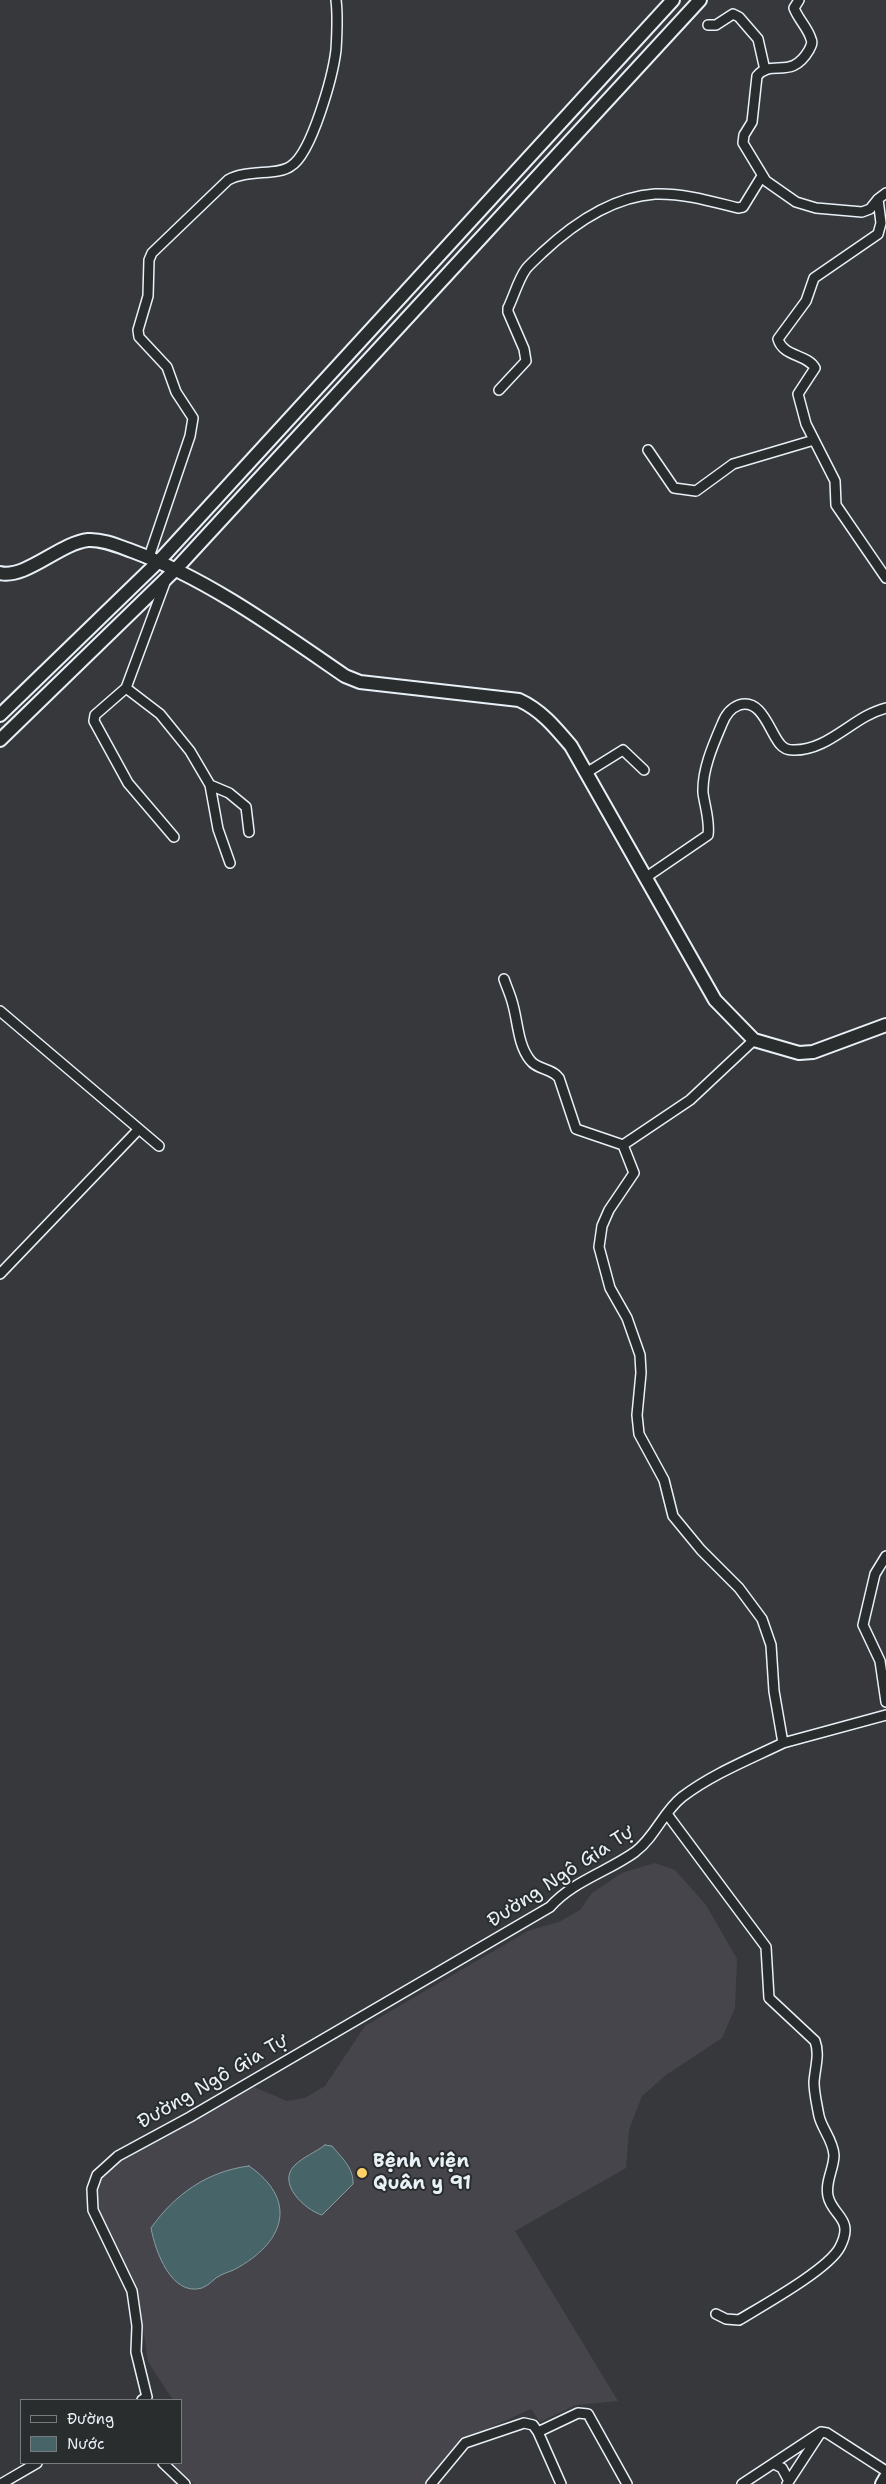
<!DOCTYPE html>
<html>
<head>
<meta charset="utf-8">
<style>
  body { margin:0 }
  #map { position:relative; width:886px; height:2484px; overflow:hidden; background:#37383c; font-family:"Shantell Sans",sans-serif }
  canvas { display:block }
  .legend { position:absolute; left:20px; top:2399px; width:162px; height:65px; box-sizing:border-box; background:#2a2d2e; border:1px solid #767b7f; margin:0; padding:6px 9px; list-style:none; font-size:15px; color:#e8f1f8 }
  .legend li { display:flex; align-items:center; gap:10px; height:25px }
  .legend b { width:25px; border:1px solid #767b7f }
</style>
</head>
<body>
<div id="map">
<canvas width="886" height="2484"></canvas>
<ul class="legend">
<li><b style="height:6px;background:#2a2d2e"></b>Đường</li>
<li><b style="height:14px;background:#476569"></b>Nước</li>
</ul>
</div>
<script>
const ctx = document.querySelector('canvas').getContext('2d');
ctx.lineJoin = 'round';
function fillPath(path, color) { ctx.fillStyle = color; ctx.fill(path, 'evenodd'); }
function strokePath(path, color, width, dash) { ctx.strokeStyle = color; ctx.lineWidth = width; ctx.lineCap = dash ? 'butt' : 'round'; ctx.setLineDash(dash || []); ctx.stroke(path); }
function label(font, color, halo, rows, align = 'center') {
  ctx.font = font + ' "Shantell Sans",sans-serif'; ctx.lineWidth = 4; ctx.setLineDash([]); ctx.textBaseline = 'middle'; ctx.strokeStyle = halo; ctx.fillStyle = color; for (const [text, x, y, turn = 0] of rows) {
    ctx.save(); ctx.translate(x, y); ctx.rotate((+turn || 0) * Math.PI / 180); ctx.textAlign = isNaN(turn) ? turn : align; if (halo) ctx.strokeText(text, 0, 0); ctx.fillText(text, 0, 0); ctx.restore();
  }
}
fillPath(new Path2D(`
  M655,1863L675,1870L706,1905L737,1959L735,2008L722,2038L666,2075L642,2096L629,2130L626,2168L515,2231L618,2401L576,2405L540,2422L531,2409L461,2441L425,2484H194L172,2463H181V2400H173L148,2362L139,2300L98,2208L97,2189L101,2177L113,2165L254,2087L287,2101L305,2098L325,2086L365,2026L530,1930L559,1922L580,1910L592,1893L622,1873Z`), '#46454c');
const water = new Path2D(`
  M325,2145L332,2146C341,2157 354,2168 353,2184L322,2215C305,2210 276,2183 295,2165C303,2157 316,2152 325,2145Z
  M249,2166C297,2199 286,2240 239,2267C233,2271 227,2272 221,2275C214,2278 210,2285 202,2288C171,2297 155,2250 151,2228C175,2194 208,2171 249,2166Z`);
fillPath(water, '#476569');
strokePath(water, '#879da2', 1);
const street = new Path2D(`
  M799,0L794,8C798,19 808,28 811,39C813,43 811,46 809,50C791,81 772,58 757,76L752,122L744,135L743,143L766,181L796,202L816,208L862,212L870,209L878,199L886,193
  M708,25H716L733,14L739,17L758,39L765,70
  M878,199L881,223L878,234L814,278L806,301L778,339C783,357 807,354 815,368L798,394L806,424L835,481L836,505L886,578
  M499,390L526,361L524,349L508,312V308C514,296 518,280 526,269C530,264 537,258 542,253C573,224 611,197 655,194C683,193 710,201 738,208L743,207L762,176
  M648,450L674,488L696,491L733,464L814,440
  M149,557L190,436L193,418L176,392L167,367L139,337L138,330L148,296L149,260L152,253L228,180C247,169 278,176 291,166C312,153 333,75 336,50C337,34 338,16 336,0
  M166,580L126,688L95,715L94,721L128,783L174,837
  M126,688L160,714L190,751L210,785L218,829L230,863
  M586,773L623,750L644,770
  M210,785L229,793L246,807L249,832
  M645,878L708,835C710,821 705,807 703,793C702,770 713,745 722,724C725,716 731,708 739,705C762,698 769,731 780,744C783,748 788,750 793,750C829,751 853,716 886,708
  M504,979C507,988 511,996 513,1005C518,1023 518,1045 530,1060C537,1070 552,1068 559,1078L576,1129L623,1145
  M0,1011L159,1146
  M0,1274L139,1129
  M886,1556L875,1574L863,1625L880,1661L886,1702
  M783,1743L886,1715
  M667,1814L766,1947L769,1998L815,2041C820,2054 815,2068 814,2082C814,2093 817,2105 819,2116C822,2129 833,2140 834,2155C834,2169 825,2181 828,2196C832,2216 855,2218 840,2247C829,2269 762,2306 739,2320L726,2319L716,2314
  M142,2400L147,2397L136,2352L137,2326L132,2291L93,2210L92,2189L97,2175L118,2156L190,2117L550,1907C573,1881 607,1872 635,1852C655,1837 663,1812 682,1797C712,1774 750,1759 783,1743L774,1691L771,1645L762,1619L739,1588L701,1550L673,1516L664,1480L639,1434L637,1415L641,1373L640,1355L627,1318L610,1288L599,1247L602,1226L609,1210L634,1173L623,1145L690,1100L754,1040
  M538,2432L578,2413L588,2414L627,2484
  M163,2463L185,2484
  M774,2464L782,2468L789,2481
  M1,2484L37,2463
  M431,2484L465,2443L524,2423L533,2425L538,2432L561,2484
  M742,2484L821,2432L827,2433L886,2471
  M787,2484L821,2432`);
const secondary = new Path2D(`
  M0,573C26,579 60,543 88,540C102,539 118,546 132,551C208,579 278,630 345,676L360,682L519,700C541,710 555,727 571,746L715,1000L754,1040L799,1053L813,1052L886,1025
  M0,715L159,561L673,0
  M0,740L176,569L700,0
  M882,2484L886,2477`);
strokePath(street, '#e8f1f8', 12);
strokePath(secondary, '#e8f1f8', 16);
strokePath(street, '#2a2d2e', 9);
strokePath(secondary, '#2a2d2e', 12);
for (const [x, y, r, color] of [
  [362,2173,6,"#ffd166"]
]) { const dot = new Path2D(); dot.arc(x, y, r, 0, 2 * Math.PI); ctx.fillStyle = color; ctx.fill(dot); strokePath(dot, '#2a2d2e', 2); }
label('19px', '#e8f1f8', '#2a2d2e', [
  ["Đường Ngô Gia Tự",561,1877,-33],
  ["Đường Ngô Gia Tự",213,2082,-30]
]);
label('bold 19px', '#e8f1f8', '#2a2d2e', [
  ["Bệnh viện",373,2162],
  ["Quân y 91",373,2184]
], 'left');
</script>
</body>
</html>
